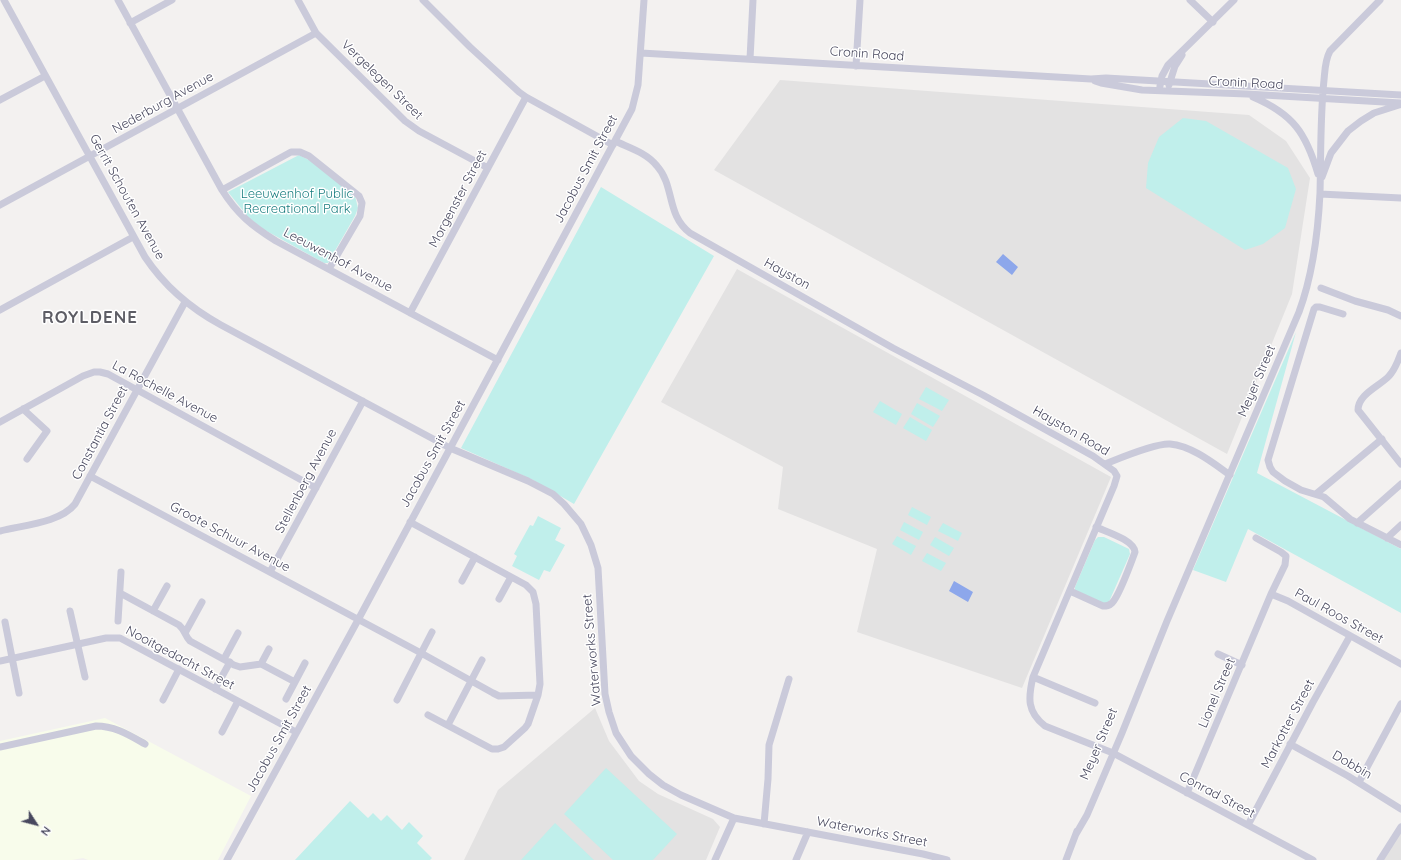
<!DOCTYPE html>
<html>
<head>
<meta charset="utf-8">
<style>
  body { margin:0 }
  #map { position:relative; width:1401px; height:860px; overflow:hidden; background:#f3f1f0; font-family:Quicksand,sans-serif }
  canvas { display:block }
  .north { position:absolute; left:16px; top:804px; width:40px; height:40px; -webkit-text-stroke:3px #fff; paint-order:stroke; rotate:126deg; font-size:11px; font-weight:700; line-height:16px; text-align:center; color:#48485e }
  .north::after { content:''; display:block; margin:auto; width:14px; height:18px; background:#48485e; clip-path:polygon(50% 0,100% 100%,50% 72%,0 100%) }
</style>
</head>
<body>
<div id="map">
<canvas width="1401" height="860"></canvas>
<div class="north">N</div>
</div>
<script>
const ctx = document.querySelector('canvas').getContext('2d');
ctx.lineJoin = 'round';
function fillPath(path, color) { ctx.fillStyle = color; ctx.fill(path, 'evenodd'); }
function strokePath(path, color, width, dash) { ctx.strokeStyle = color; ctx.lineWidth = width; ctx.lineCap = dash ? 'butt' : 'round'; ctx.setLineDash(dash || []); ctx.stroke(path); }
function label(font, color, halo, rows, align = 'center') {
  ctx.font = font + ' Quicksand,sans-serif'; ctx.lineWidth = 3; ctx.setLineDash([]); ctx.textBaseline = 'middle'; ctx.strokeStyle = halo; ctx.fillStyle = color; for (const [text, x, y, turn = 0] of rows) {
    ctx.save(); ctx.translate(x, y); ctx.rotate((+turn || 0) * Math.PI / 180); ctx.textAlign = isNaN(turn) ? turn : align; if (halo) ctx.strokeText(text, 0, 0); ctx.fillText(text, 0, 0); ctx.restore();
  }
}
fillPath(new Path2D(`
  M105,718L251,796L218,860H88L83,858L72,860H0V741Z`), '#f8fceb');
fillPath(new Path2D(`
  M780,80L1249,115L1286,141L1310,178L1292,294L1227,454L714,170Z
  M737,269L1111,477L1022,688L857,632L877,549L778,509L783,467L661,402Z
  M595,708L609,741L639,781L658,794L713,819L720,827L706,860H464L498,790Z
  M1401,823V860H1378Z`), '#e3e2e2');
fillPath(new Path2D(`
  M1183,118L1206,121L1288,168L1296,189L1285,228L1263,244L1245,250L1146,188L1148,163L1159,137Z
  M299,155L313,162L355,196L358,208L355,216L328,263H324L263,229L249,218L228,192Z
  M601,187L714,256L574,504L533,480L461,448Z
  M1296,332L1257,473L1401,549V613L1248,529L1226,582L1193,570Z
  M926,387L949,400L942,411L919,399Z
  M880,401L902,414L896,425L873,412Z
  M917,403L940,416L933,427L911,414Z
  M910,417L932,430L926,441L903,428Z
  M912,507L931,517L927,525L908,515Z
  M538,516L561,528L555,540L565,545L550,572L544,570L539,580L512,566L517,556L514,554L530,525L533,526Z
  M904,522L923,532L919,540L900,530Z
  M943,523L962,533L958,541L938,531Z
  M897,536L916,546L911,555L892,544Z
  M935,537L954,548L949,556L930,545Z
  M1098,537H1104L1129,549L1130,554L1108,604L1105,606L1075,591V587L1095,540Z
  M927,553L946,563L941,571L922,561Z
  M606,768L677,834L653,860H613L564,814Z
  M350,801L368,818L373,813L381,821L387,815L402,830L409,822L423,836L417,843L432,858L430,860H295Z
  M555,823L594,860H521Z`), '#c0efeb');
fillPath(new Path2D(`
  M1003,254L1018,267L1012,275L996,262Z
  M954,581L973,592L968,602L949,591Z`), '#8da7eb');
strokePath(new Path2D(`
  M4,0L145,257C165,287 190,308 221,325L450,448L528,481L553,494L564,504L581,524L591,545L598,568L605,694L609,712L616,733L631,756L649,774L663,785L681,795L734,818L923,854L947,860
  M118,0L222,190C237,214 252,226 276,241L498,360
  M298,0L316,33L405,121L419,131L488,168
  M423,0L470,47L519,92L526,97L613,145
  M1190,0L1213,22
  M130,23L172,0
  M641,53L1091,79L1106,78L1401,95
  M750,59L753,0
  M856,66L860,0
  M1095,81L1101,83L1142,90L1247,94L1401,103
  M1169,85L1175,66L1182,55
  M1160,86L1162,76L1168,65L1234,0
  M1253,97C1293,114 1306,133 1318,174
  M0,100L45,76
  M615,141C630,148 647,153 657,166C675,186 666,215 690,233L893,348L983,395L1093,456L1114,471L1117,476L1114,486L1033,677C1028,698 1027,712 1045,726L1113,753L1313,860
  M1322,177L1331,153L1348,131L1361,121L1374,113L1399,105
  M222,190L291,152H300L309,156L359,196L362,203L360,216L329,269
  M1320,194L1401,198
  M0,205L316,33
  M1321,288L1355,301L1388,310L1401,316
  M0,310L133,237
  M410,313L526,97
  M1343,314L1320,307H1316L1314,309L1268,460L1270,467L1273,472L1285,481L1301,490L1324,497L1350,519L1401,545
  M1401,353C1398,361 1395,370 1389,376C1380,386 1358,394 1358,410L1401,464
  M23,409L47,431L27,459
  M0,422L83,376L94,372H100L108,374L316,488
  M1105,464C1120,458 1155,443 1170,444C1192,446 1213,463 1230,475
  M90,476L421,653L493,693L499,696L538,695
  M1316,494L1382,439
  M410,522L526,585L533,592L536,604L540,684L538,695L528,724L525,728L504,747L498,749H492L428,715
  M1357,523L1401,484
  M0,531C23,525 60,523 75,504L185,302
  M1256,538L1281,552L1286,556L1285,565L1271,594
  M1387,538L1401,525
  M270,572L363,401
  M462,581L475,557
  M1070,591L1103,606C1107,606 1109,606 1112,603C1119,596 1131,563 1135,552C1134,540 1107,532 1096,527
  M120,593L179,625C185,630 185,636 190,641L234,665L240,667L261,664L295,682
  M499,599L511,577
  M70,611L85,677
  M153,611L167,586
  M118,621L121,572
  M5,622L19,693
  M185,633L202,602
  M1218,654L1242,665
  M224,659L238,633
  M0,661L106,638H120L296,732
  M261,664L269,649
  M1033,677L1095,703
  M215,689L230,662
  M286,699L305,663
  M163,700L179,669
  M397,700L432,632
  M448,725L482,660
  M222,732L238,701
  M1290,744L1348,776L1401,809
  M0,747L96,726C115,726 129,735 145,744
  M1359,782L1401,704
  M1187,793L1271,594L1288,601L1401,664
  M764,824L768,779L769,745L789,679
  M1248,825L1313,702L1350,636
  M1076,834L1087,815L1122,733L1167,621L1299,312C1313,274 1318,234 1320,193C1321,156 1320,118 1324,80C1325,70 1325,60 1330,51L1380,0
  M227,860L358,620L632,109L638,85L644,0
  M715,860L734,818
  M796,860L808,832
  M1066,860L1077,831
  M1380,860L1401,827`), '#cacada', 7);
label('13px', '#48485e', '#fff', [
  ["Cronin Road",867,54,4],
  ["Vergelegen Street",382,80,44],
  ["Cronin Road",1246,83,3],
  ["Nederburg Avenue",163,103,-29],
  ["Jacobus Smit Street",586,169,-62],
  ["Gerrit Schouten Avenue",127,197,61],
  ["Morgenster Street",458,199,-62],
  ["Leeuwenhof Avenue",338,260,28],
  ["Hayston",787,274,29],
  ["Meyer Street",1257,381,-67],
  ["La Rochelle Avenue",165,392,28],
  ["Hayston Road",1071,431,30],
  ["Constantia Street",100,433,-62],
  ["Jacobus Smit Street",433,454,-61],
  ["Stellenberg Avenue",306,481,-62],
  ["Groote Schuur Avenue",230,537,28],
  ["Paul Roos Street",1339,616,29],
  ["Waterworks Street",592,650,-95],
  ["Nooitgedacht Street",180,658,28],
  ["Lionel Street",1217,693,-67],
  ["Markotter Street",1288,724,-62],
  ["Jacobus Smit Street",279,739,-61],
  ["Meyer Street",1099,744,-67],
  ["Dobbin",1352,765,30],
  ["Conrad Street",1217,795,28],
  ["Waterworks Street",872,832,11]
]);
label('13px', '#187d7f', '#fff', [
  ["Leeuwenhof Public",297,194],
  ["Recreational Park",297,209]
]);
ctx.letterSpacing = '1px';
label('bold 17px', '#5d5d65', '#fff', [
  ["ROYLDENE",90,318]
]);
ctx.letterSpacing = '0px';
</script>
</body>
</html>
